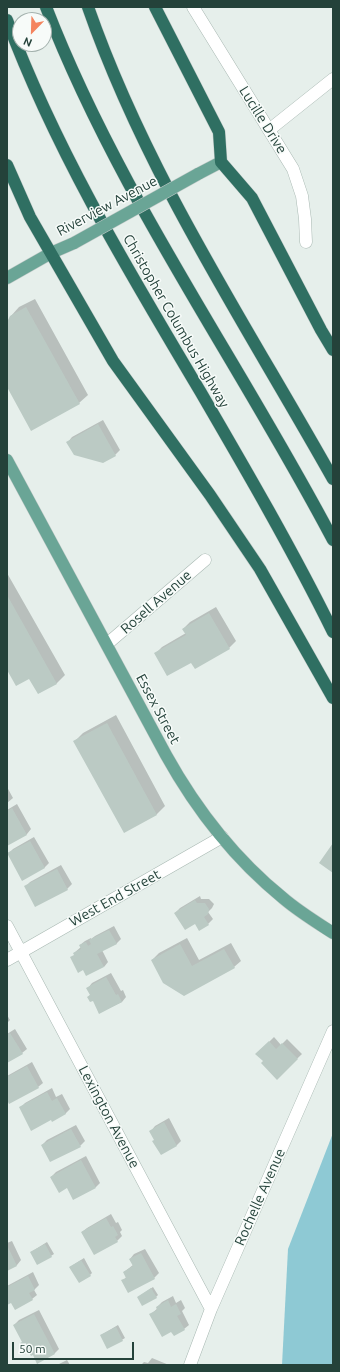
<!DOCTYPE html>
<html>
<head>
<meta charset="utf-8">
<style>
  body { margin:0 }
  #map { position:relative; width:340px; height:1372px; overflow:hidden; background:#e6efeb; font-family:Ubuntu,sans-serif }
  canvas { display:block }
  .frame { position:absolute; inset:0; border:8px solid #24423a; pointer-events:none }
  .north { position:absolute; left:12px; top:12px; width:40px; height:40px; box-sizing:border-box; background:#f7fbf9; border:1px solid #a3b1ad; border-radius:50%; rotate:203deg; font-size:11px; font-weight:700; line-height:16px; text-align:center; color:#24423a }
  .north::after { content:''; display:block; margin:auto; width:14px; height:18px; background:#f4845f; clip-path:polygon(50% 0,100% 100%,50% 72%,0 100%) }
  .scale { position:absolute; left:12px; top:1342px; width:122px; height:18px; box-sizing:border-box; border:2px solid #24423a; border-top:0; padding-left:5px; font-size:12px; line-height:14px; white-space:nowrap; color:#24423a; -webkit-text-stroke:3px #f7fbf9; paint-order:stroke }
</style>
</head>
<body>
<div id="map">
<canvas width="340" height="1372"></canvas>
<div class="frame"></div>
<div class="north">N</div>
<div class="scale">50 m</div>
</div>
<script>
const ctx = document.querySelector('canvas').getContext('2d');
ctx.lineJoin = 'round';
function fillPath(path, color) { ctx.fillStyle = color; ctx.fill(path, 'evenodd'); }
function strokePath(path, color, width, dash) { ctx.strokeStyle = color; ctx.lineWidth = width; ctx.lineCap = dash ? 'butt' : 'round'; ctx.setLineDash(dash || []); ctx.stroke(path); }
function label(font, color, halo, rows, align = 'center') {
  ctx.font = font + ' Ubuntu,sans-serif'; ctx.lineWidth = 3; ctx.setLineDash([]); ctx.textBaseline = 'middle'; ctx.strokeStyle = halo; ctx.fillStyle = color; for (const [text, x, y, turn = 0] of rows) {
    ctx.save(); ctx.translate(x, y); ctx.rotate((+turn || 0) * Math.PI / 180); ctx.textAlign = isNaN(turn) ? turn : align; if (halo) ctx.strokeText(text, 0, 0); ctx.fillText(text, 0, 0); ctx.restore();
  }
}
fillPath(new Path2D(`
  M333,1133V1365H282L288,1249Z`), '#8ec9d4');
fillPath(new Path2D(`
  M35,299L88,395L79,403L7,385V325L11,316L19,307Z
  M103,420L120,450L115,455L68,442L72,437Z
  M7,573L65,675L57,683L39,693L30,677L7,668Z
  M216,607L236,641L229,648L191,661L156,653L162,647L186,633L183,629L190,622Z
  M116,715L165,806L157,814L124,831L75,741L83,733Z
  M7,787L13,798L7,803Z
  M17,804L31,829L27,834L7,845V810Z
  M34,837L49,863L44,868L8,854L13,849Z
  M61,865L72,884L67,889L25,887L30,882Z
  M200,896L201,899H209L214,904L212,908L208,912L213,919L208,924L175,913L180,908Z
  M114,926L121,939L116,944L102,950L108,962L104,967L75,954L74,953L81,947L80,945L85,941L91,938V939L95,936Z
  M187,938L199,960L231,943L241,961L234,967L184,995L152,960L159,953Z
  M111,973L121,991L123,990L126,997L122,1002L99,1013L93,999L88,997L91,994L88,988L92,983Z
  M7,1015L10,1020L7,1023Z
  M15,1029L27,1049L22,1053L7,1062V1034Z
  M274,1037L281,1045L287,1039L302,1054L277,1078L264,1061L257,1054Z
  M32,1062L43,1083L38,1087L7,1098V1076Z
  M52,1088L56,1097L62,1094L70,1109L65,1114L20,1108L25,1103Z
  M169,1118L181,1141L177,1145L161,1154L151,1131L155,1126Z
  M76,1125L85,1141L80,1146L42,1145L47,1140Z
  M86,1156L100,1183L96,1187H68L51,1177L56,1172Z
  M111,1214L116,1223L118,1222L122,1230L120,1232L122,1236L117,1241L94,1253L82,1232L87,1228Z
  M12,1241L21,1260L17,1265L7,1270V1243Z
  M47,1242L54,1254L38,1264L31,1252Z
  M145,1249L159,1273L154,1278L123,1281L127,1276L124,1272L133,1265L130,1259L134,1254Z
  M84,1258L92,1273L90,1275L70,1267Z
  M33,1272L39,1285L34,1290L37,1295L32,1299L12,1302L7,1304V1286Z
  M153,1287L158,1295L156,1297H138Z
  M173,1296L176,1303L181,1300L185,1308L182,1311L189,1325L184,1329L172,1330L151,1314L158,1308L157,1307L162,1302Z
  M39,1310L59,1349L55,1353L38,1362L33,1354L23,1342L14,1325L19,1320Z
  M118,1325L125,1338L108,1348L101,1335Z
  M152,1358L169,1365H141L144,1362L148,1363Z
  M67,1360L70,1365H57Z`), '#0003');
fillPath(new Path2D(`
  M26,307L80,404L31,431L7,387V322L10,316Z
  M98,424L116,456L103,463L74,455L66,442Z
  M7,595L57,684L38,694L29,679L16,686L7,670Z
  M209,613L230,649L195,669L191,663L167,676L154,653L186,635L182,629Z
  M107,723L157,815L124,833L73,741Z
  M12,808L27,835L7,846V811Z
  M30,841L45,868L22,881L7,853Z
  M333,843V873L319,863Z
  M57,869L68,890L35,907L24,886Z
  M195,900L197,903H205L209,909L208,914L204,917L209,925L199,931L195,924L185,930L174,913Z
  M109,930L117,944L97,954L104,967L86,976L83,970L78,973L70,957L74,955L73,953L81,949L79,945L86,942L88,946L91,944L89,940Z
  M180,944L192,966L224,949L235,968L184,996L163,983L151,960Z
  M106,977L116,995L118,994L122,1002L99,1014L93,1001L90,1002L87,997L90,995L86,988Z
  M10,1033L23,1054L7,1063V1035Z
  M269,1041L276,1049L282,1043L298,1059L277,1080L261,1063L263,1061L255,1054Z
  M27,1066L39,1088L9,1104L7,1100V1077Z
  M47,1092L52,1101L57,1098L66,1114L52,1122L51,1120L31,1131L19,1107Z
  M164,1122L177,1146L161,1155L152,1141L154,1140L149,1131Z
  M71,1129L81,1147L50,1162L41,1145Z
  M81,1160L96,1188L73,1200L67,1188L59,1193L50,1177Z
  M106,1218L111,1227L113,1226L118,1235L115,1237L118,1242L94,1255L81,1232Z
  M45,1244L52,1257L37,1265L30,1252Z
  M7,1245L17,1266L7,1271Z
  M141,1253L155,1279L128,1293L121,1280L126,1278L123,1272L133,1266L129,1259Z
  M81,1260L91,1276L79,1283L69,1267Z
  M28,1276L35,1290L29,1293L33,1300L15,1310L11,1303L7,1305V1287Z
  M151,1288L157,1298L142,1306L137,1297Z
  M168,1300L171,1307L176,1304L181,1314L177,1316L185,1330L174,1336L171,1332L162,1337L149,1314L157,1310L156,1307Z
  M34,1314L55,1354L37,1364L33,1355L31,1356L25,1346L23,1348L20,1343L22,1342L13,1325Z
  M116,1327L123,1341L107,1349L100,1335Z`), '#bbcac4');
const minor = new Path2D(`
  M193,7L293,169L302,196L305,219L306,242
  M269,130L333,79
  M107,644L205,560
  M7,926L211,1309
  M7,960L222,837
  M190,1365L211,1309L333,1031`);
const major = new Path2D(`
  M198,174L221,162
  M7,278L51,253L74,243
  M7,460L166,755C196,809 235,859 283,898C298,911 316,922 333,933`);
const highway = new Path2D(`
  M46,7C119,196 239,361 333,540
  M88,7C147,176 246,324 333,479
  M155,7L219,132L221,162L252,198L321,330L333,350
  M7,20C56,151 128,270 200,391C246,470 292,549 333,632
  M7,165L30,217L113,361L210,495L260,569L333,698`);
strokePath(minor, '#a8b8b2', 13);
strokePath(major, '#c2cac8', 13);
strokePath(highway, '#c2cac8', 13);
strokePath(minor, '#fff', 12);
strokePath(major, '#6aa596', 12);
strokePath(highway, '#2f6f62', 12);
const majorBridge = new Path2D(`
  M74,243L198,174`);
strokePath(majorBridge, '#c2cac8', 13, []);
strokePath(majorBridge, '#6aa596', 12);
label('14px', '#24423a', '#f7fbf9', [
  ["Lucille Drive",263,120,58],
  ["Riverview Avenue",107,206,-28],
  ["Christopher Columbus Highway",176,321,60],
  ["Rosell Avenue",156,602,-41],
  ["Essex Street",158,709,62],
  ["West End Street",115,898,-29],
  ["Lexington Avenue",109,1117,62],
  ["Rochelle Avenue",260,1197,-66]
]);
</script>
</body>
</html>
